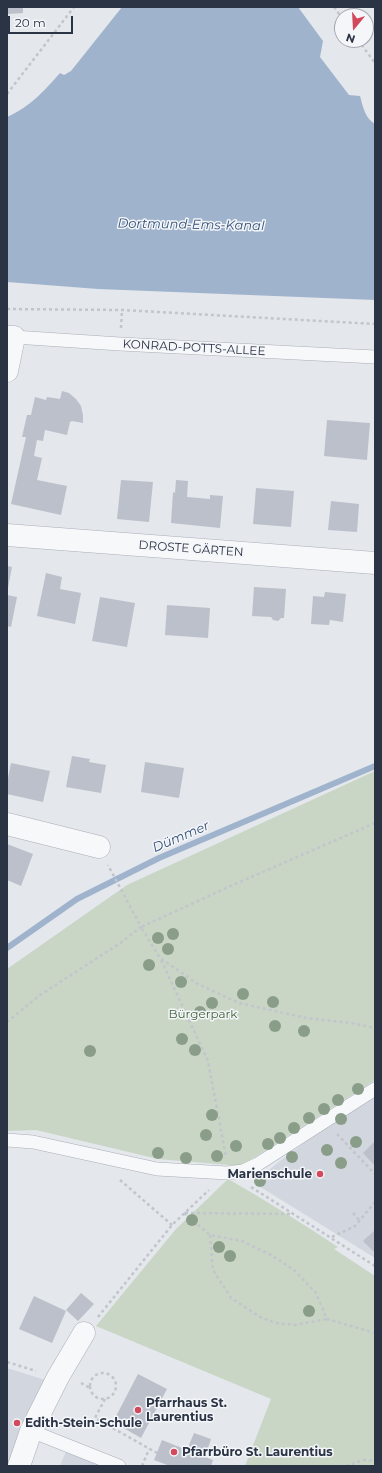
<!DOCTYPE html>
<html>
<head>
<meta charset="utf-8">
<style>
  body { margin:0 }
  #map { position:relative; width:382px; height:1473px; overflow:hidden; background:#e4e7ec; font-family:Montserrat,sans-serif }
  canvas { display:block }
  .frame { position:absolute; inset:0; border:8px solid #2b3445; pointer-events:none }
  .north { position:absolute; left:334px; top:8px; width:40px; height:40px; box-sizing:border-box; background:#f4f6f9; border:1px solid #a4a8b1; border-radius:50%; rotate:198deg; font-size:11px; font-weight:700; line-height:16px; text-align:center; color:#2b3445 }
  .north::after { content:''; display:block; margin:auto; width:14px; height:18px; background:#d1495b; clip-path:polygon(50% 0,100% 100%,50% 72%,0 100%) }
  .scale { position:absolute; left:8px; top:16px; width:65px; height:18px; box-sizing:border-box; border:2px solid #2b3445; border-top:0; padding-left:5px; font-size:12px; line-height:14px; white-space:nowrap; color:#2b3445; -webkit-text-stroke:3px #f4f6f9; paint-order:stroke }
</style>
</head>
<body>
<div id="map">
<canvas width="382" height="1473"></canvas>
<div class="frame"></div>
<div class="north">N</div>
<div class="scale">20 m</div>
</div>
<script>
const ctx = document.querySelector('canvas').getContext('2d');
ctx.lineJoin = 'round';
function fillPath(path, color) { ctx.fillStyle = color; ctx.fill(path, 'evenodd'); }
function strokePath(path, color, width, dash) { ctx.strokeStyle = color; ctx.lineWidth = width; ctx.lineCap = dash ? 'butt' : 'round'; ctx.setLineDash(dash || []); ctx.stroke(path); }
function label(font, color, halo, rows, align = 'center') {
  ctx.font = font + ' Montserrat,sans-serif'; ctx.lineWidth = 3; ctx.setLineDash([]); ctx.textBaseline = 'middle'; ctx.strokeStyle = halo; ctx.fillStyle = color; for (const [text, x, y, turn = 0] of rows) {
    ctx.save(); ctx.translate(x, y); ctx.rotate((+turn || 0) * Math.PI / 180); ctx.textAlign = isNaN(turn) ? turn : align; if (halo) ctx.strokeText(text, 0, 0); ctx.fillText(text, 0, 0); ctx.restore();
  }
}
fillPath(new Path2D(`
  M375,1096V1258L254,1183L275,1165L313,1136Z
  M7,1368L45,1380L7,1466Z
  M67,1449L103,1466H60Z`), '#d2d6de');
fillPath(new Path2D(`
  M375,771V1080L241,1166L158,1159L36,1130L7,1131V969L127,885Z
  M228,1179C265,1200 302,1223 338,1247L334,1249L375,1276V1466H245L271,1399L96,1326L176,1229Z`), '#c9d6c5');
fillPath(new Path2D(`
  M122,7H298L323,41L320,57L349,95L360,96C363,107 365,118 375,124V300L98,289L7,282V117C31,106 43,92 60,73L64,75L71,71Z`), '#9fb4cc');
strokePath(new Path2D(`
  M7,948L77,899L159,858L375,766`), '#9fb4cc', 6);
fillPath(new Path2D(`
  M7,7H23V13L7,14Z
  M62,391L69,393L76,399L81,406L83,415V423L72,421L70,422L67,435L45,430L43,441L37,440L34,456L42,458L37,480L67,486L61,515L11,504L26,437H22L27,415H31L35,397L46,400L47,397L60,399Z
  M327,420L370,423L367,460L324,456Z
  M121,480L153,482L149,522L117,519Z
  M176,480L188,481L187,497L210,499V495L223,496L220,528L171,523L173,492L175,493Z
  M256,488L294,491L291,527L253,524Z
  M331,501L359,504L357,532L328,530Z
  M7,566L12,567L8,588H7Z
  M46,573L62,577L60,589L81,593L75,624L37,616Z
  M254,587L286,589L284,618H281L278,621L273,620L271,617L252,616Z
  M325,592L346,594L343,622L330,620L329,625L311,624L313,596L324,597Z
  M7,595L17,597L11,627L7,626Z
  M100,597L135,603L127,647L92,641Z
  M167,605L210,608L208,638L165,635Z
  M72,756L90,759L89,762L106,765L101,793L66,787Z
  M145,762L184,768L179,798L141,792Z
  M11,763L50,771L43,802L7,794V783Z
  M7,844L33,854L21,886L7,880Z
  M375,1141V1166L363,1153Z
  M375,1230V1253L363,1241Z
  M81,1293L94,1304L78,1321L66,1310Z
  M34,1296L66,1311L52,1343L19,1329Z
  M138,1374L167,1389L141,1438L113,1422Z
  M194,1433L211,1439L205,1457L213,1460L211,1466H170L154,1460L162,1440L187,1450Z`), '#bbc0ca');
const service = new Path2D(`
  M14,337L120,344L375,357
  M7,1140L33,1142L157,1169L227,1173L243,1171L258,1164L375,1089
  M31,1431L119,1466`);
const minor = new Path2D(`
  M7,337H14L7,371
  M7,535L375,563
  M7,824L99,847
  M19,1466L31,1431L58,1377L84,1333`);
strokePath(service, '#a9aeb7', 14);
strokePath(minor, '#a9aeb7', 23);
strokePath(new Path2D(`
  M334,7L342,18
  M358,40L375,63
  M7,94L74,7
  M7,309L122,310L375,324
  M121,328L122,310
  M375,823L233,885L141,927L160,958L198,984L239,1003L306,1018L351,1023L375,1028
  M161,960L208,1061L226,1157
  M7,1022L40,995L119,944L141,927L108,865
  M337,1134L375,1174
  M120,1180L172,1225
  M251,1187L375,1266
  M184,1213L210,1235L242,1241L271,1255L294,1270L316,1293L327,1319L375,1333
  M185,1213L294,1214
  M353,1213L360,1221
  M210,1235L213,1270L231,1298L262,1318L276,1323L295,1325L327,1319
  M332,1237L355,1226L375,1202
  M98,1317L172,1225L209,1190
  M7,1362L36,1371
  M90 1386a13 13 0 1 1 26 0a13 13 0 1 1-26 0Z
  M81,1383L90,1388
  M105,1399L95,1418L157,1453
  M142,1466L149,1449
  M346,1466L363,1460L375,1461`), '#c2c5cb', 2.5, [3, 3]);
strokePath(service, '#f7f8fa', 13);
strokePath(minor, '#f7f8fa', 22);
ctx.fillStyle = '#899d89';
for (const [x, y] of [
  [173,934],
  [158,938],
  [168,949],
  [149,965],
  [181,982],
  [243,994],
  [273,1002],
  [212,1003],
  [200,1012],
  [275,1026],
  [304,1031],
  [182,1039],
  [195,1050],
  [90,1051],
  [358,1089],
  [338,1100],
  [324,1109],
  [212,1115],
  [309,1118],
  [341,1119],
  [294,1128],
  [206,1135],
  [280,1138],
  [356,1142],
  [268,1144],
  [236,1146],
  [327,1150],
  [158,1153],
  [217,1156],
  [292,1157],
  [186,1158],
  [341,1163],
  [260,1181],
  [192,1220],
  [219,1247],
  [230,1256],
  [309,1311]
]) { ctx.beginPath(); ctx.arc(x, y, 6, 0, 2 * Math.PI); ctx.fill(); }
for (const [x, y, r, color] of [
  [320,1174,4,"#d1495b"],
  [138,1410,4,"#d1495b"],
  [17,1423,4,"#d1495b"],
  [174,1452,4,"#d1495b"]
]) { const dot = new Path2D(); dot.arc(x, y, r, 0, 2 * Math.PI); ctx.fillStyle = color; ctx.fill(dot); strokePath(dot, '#f4f6f9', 1.5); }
label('12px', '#2b3445', '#f4f6f9', [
  ["KONRAD-POTTS-ALLEE",194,348,3],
  ["DROSTE GÄRTEN",191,549,4]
]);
label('12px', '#3f6138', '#f4f6f9', [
  ["Bürgerpark",203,1014]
]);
label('bold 12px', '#2b3445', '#f4f6f9', [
  ["Marienschule",312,1174,"right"],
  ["Pfarrhaus St.",146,1403],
  ["Laurentius",146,1417],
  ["Edith-Stein-Schule",25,1423],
  ["Pfarrbüro St. Laurentius",182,1452]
], 'left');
label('italic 13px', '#34527a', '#f4f6f9', [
  ["Dortmund-Ems-Kanal",191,225,1],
  ["Dümmer",181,837,-23]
]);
</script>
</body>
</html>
